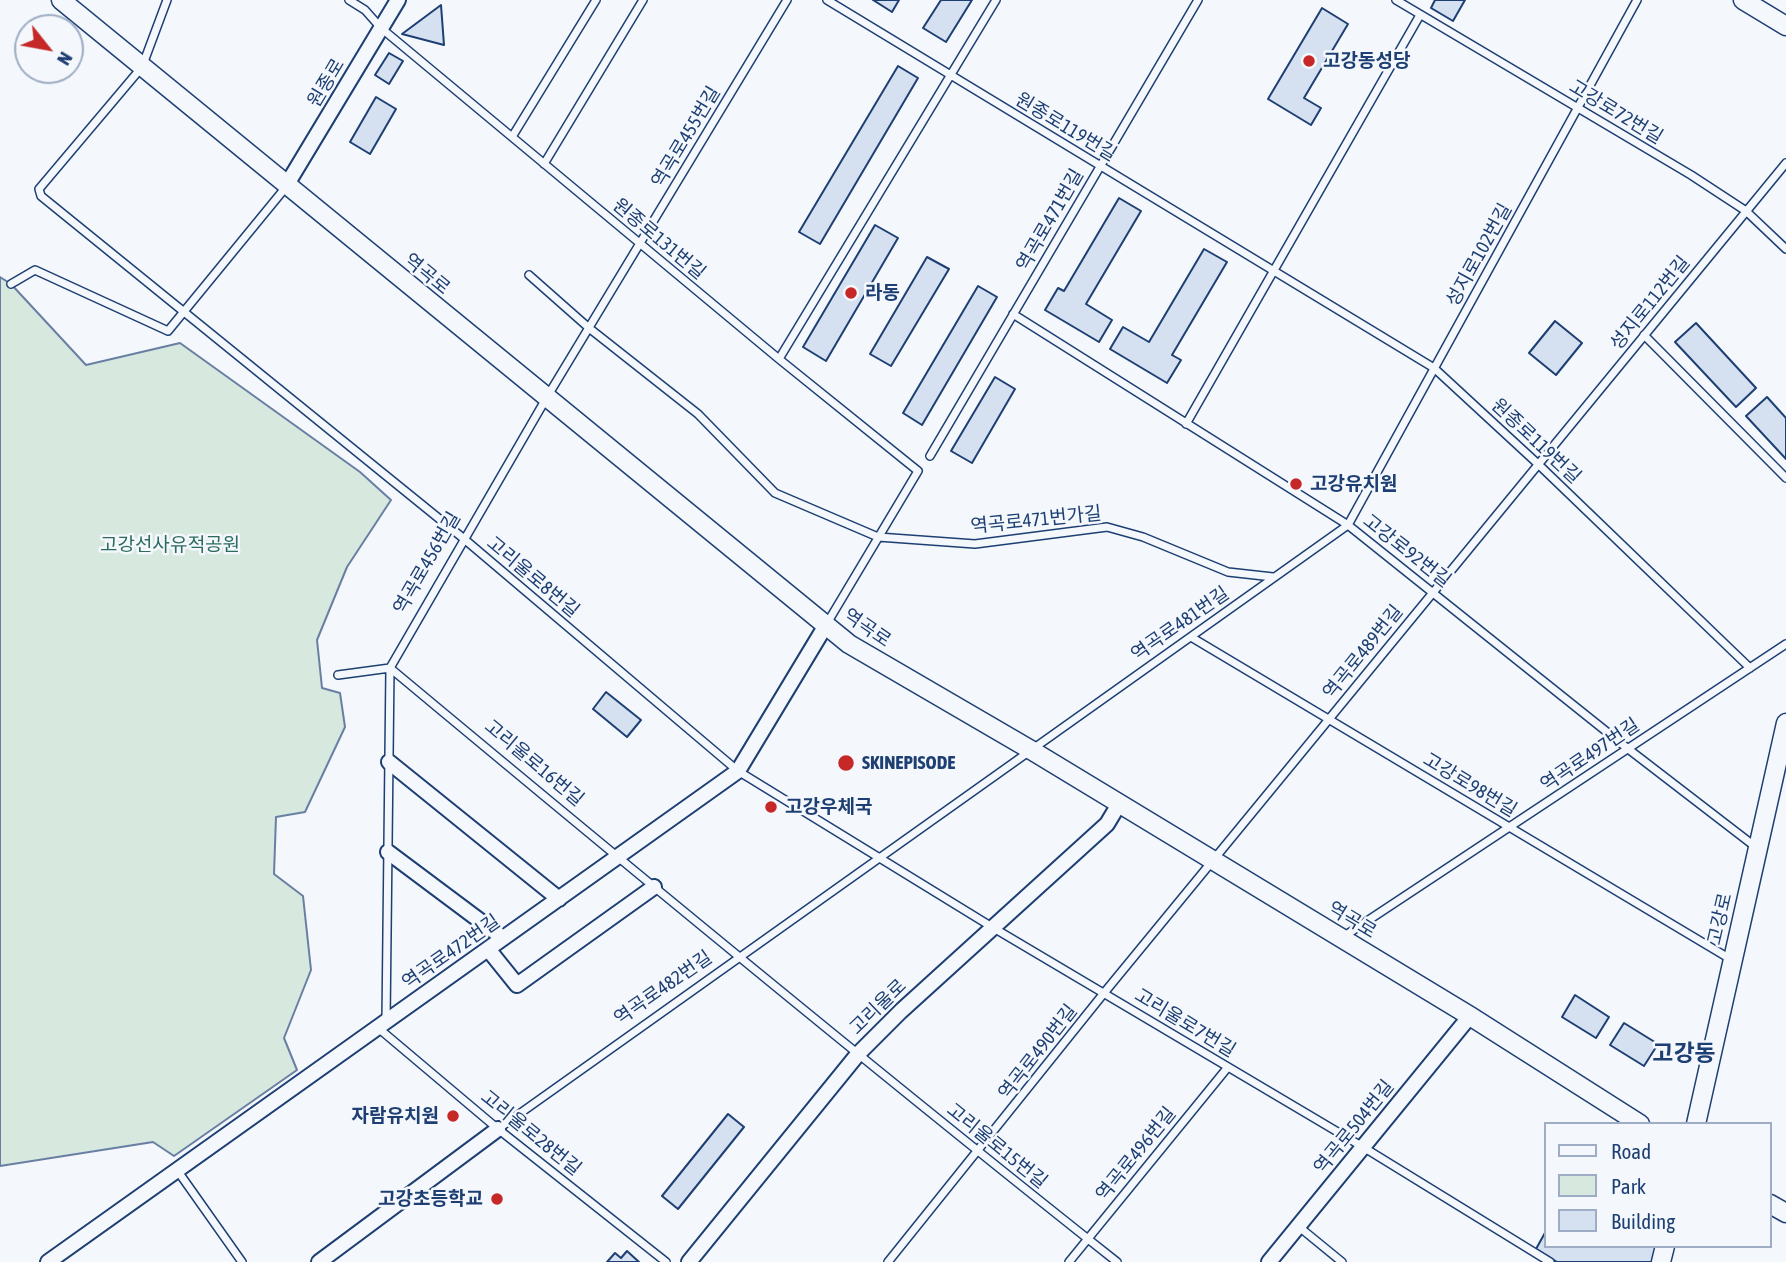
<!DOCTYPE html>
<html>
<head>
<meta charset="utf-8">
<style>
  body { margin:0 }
  #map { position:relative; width:1786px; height:1262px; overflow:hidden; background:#f4f7fb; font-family:"Asap Condensed",sans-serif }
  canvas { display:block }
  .legend { position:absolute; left:1544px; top:1122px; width:228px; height:126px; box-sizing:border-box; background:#f4f7fb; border:2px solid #9eadc5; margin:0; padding:9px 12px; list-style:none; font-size:21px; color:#1d3f73 }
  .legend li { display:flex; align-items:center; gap:14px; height:35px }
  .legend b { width:35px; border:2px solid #9eadc5 }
  .north { position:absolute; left:14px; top:14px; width:70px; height:70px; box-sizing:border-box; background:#f4f7fb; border:2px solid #9eadc5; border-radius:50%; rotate:121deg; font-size:19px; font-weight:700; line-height:28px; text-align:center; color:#1d3f73 }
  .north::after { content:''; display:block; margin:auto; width:24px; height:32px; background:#c62828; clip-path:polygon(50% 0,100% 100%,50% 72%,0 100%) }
</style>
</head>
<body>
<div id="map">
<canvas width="1786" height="1262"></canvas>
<ul class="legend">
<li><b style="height:9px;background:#f4f7fb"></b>Road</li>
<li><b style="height:19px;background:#d7e8df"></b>Park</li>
<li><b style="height:19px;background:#d5e0f0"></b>Building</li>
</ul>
<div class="north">N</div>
</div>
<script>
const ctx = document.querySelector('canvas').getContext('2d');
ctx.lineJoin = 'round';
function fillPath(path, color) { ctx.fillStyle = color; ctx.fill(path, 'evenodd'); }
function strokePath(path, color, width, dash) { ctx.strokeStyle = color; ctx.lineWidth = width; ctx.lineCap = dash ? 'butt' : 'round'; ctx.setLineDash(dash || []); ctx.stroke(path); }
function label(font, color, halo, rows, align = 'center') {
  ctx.font = font + ' "Asap Condensed","Noto Sans KR",sans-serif'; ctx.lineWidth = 5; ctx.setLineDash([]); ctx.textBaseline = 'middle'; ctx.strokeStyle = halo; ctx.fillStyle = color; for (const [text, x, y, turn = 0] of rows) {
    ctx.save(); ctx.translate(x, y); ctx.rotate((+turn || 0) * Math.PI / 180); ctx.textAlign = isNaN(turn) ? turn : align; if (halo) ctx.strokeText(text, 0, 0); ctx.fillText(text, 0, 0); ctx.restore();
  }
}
const green = new Path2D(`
  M0,277L11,284L86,365L180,343L360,472L391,500L347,567L317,640L322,688L340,693L345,727L305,812L276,817L274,874L303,896L311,970L284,1038L297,1070L174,1156L153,1142L0,1166Z`);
fillPath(green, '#d7e8df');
strokePath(green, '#687fa3', 2);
const building = new Path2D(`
  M873,0H899L892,12Z
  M941,0H972L946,42L923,28Z
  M1435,0H1465L1453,21L1431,8Z
  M441,5L444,45L402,34Z
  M1322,8L1348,24L1304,98L1321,108L1311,125L1268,99Z
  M70,43L80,51L70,64Z
  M389,53L403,61L389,84L375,75Z
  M898,66L918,78L820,244L799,232Z
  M46,70H65L57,79Z
  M376,97L396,109L370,154L350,142Z
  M1119,198L1141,211L1086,304L1112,320L1099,342L1045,310L1058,288L1064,291Z
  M875,225L898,238L826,361L803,347Z
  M1204,249L1227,262L1172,355L1181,360L1167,383L1110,349L1123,327L1149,342Z
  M927,257L949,269L891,366L870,354Z
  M978,286L997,297L922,425L903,413Z
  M1555,321L1582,343L1556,375L1529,353Z
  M1696,323L1756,388L1736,407L1675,342Z
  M995,377L1015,389L972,463L951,451Z
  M1767,397L1786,418V459L1746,416Z
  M606,692L641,720L627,737L593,709Z
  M1575,995L1609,1017L1596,1038L1562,1017Z
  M1624,1023L1658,1044L1644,1066L1610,1045Z
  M728,1114L744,1127L678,1209L662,1196Z
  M1546,1231V1246H1660L1656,1262H1557L1536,1249Z
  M627,1251L639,1262H607L615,1253L621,1258Z`);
fillPath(building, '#d5e0f0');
strokePath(building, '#1d3f73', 2);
const service = new Path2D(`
  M167,0L142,67L39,189L41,196L463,538L738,771L992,927L1363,1147L1550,1262
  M349,0L365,10L381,28L779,359L918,471L826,625
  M827,0L1434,368L1538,464L1750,668
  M1396,0L1691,175L1746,211L1786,249
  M512,137L596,0
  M544,164L643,0
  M529,275L589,328L698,414L775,493L878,537L975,544L1107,527L1143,537L1228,572L1273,577
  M11,284L35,270L168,331L286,187
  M1013,314L1348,525L1627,748L1757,848
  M1644,335L1786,478
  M779,359L996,0
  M1186,424L1420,15
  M930,456L1198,0
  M1191,637L1732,960
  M338,675L390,668C630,868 872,1068 1117,1262
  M1343,937L1786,644
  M386,1021L390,668L547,397L787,0
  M377,1027L498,1129L666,1262
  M498,1129L1348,525L1637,0
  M177,1170L242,1262
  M1298,1226L1342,1262
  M888,1262L1104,993L1786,163
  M1069,1262L1228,1067`);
const minor = new Path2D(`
  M286,186L398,0
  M389,762L559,899
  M388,852L503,938
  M488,949L517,985L654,887
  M48,1262L738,771L826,625
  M319,1262L498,1129
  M689,1262L858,1054L901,1011L1107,824L1119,804
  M1269,1262L1470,1016`);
const tertiary = new Path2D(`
  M61,0L849,644L1031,750L1470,1016L1640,1124
  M1743,0L1786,26
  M1696,1124L1786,723
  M1770,1204L1786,1213
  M1661,1262L1665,1246`);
strokePath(service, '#1d3f73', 10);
strokePath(minor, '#1d3f73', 18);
strokePath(tertiary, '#1d3f73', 21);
strokePath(service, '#f4f7fb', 7);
strokePath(minor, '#f4f7fb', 14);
strokePath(tertiary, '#f4f7fb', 18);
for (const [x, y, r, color] of [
  [1309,61,7,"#c62828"],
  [851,293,7,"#c62828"],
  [1296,484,7,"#c62828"],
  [846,763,9,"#c62828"],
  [771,807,7,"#c62828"],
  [453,1116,7,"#c62828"],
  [497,1199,7,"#c62828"]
]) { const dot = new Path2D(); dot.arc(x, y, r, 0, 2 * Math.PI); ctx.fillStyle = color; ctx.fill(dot); strokePath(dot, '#f4f7fb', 2.5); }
label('bold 19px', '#1d3f73', '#f4f7fb', [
  ["고강동성당",1323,61],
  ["라동",865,293],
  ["고강유치원",1310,484],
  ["SKINEPISODE",862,763],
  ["고강우체국",785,807],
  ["자람유치원",439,1116,"right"],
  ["고강초등학교",483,1199,"right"]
], 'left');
label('19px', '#1d3f73', '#f4f7fb', [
  ["원종로",326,83,-59],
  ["고강로72번길",1616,112,31],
  ["원종로119번길",1066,127,31],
  ["역곡로455번길",686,137,-59],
  ["역곡로471번길",1050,220,-60],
  ["원종로131번길",659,239,40],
  ["성지로102번길",1479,255,-61],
  ["역곡로",427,274,39],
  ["성지로112번길",1650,303,-51],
  ["원종로119번길",1536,441,43],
  ["역곡로471번가길",1036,520,-6],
  ["고강로92번길",1407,551,38],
  ["역곡로456번길",427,563,-60],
  ["고리울로8번길",533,577,40],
  ["역곡로481번길",1180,624,-35],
  ["역곡로",867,628,34],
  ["역곡로489번길",1363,652,-51],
  ["역곡로497번길",1590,755,-34],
  ["고리울로16번길",534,763,40],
  ["고강로98번길",1470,785,31],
  ["고강로",1720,919,-77],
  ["역곡로",1352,920,31],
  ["역곡로472번길",451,952,-35],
  ["역곡로482번길",663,988,-35],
  ["고리울로",878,1007,-44],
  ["고리울로7번길",1185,1023,31],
  ["역곡로490번길",1038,1052,-52],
  ["역곡로504번길",1354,1127,-51],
  ["고리울로28번길",531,1133,39],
  ["고리울로15번길",997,1146,39],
  ["역곡로496번길",1136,1154,-51]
]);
label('19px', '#2c6c60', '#f4f7fb', [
  ["고강선사유적공원",170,545]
]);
label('bold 23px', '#1d3f73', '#f4f7fb', [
  ["고강동",1684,1054]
]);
</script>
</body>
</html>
